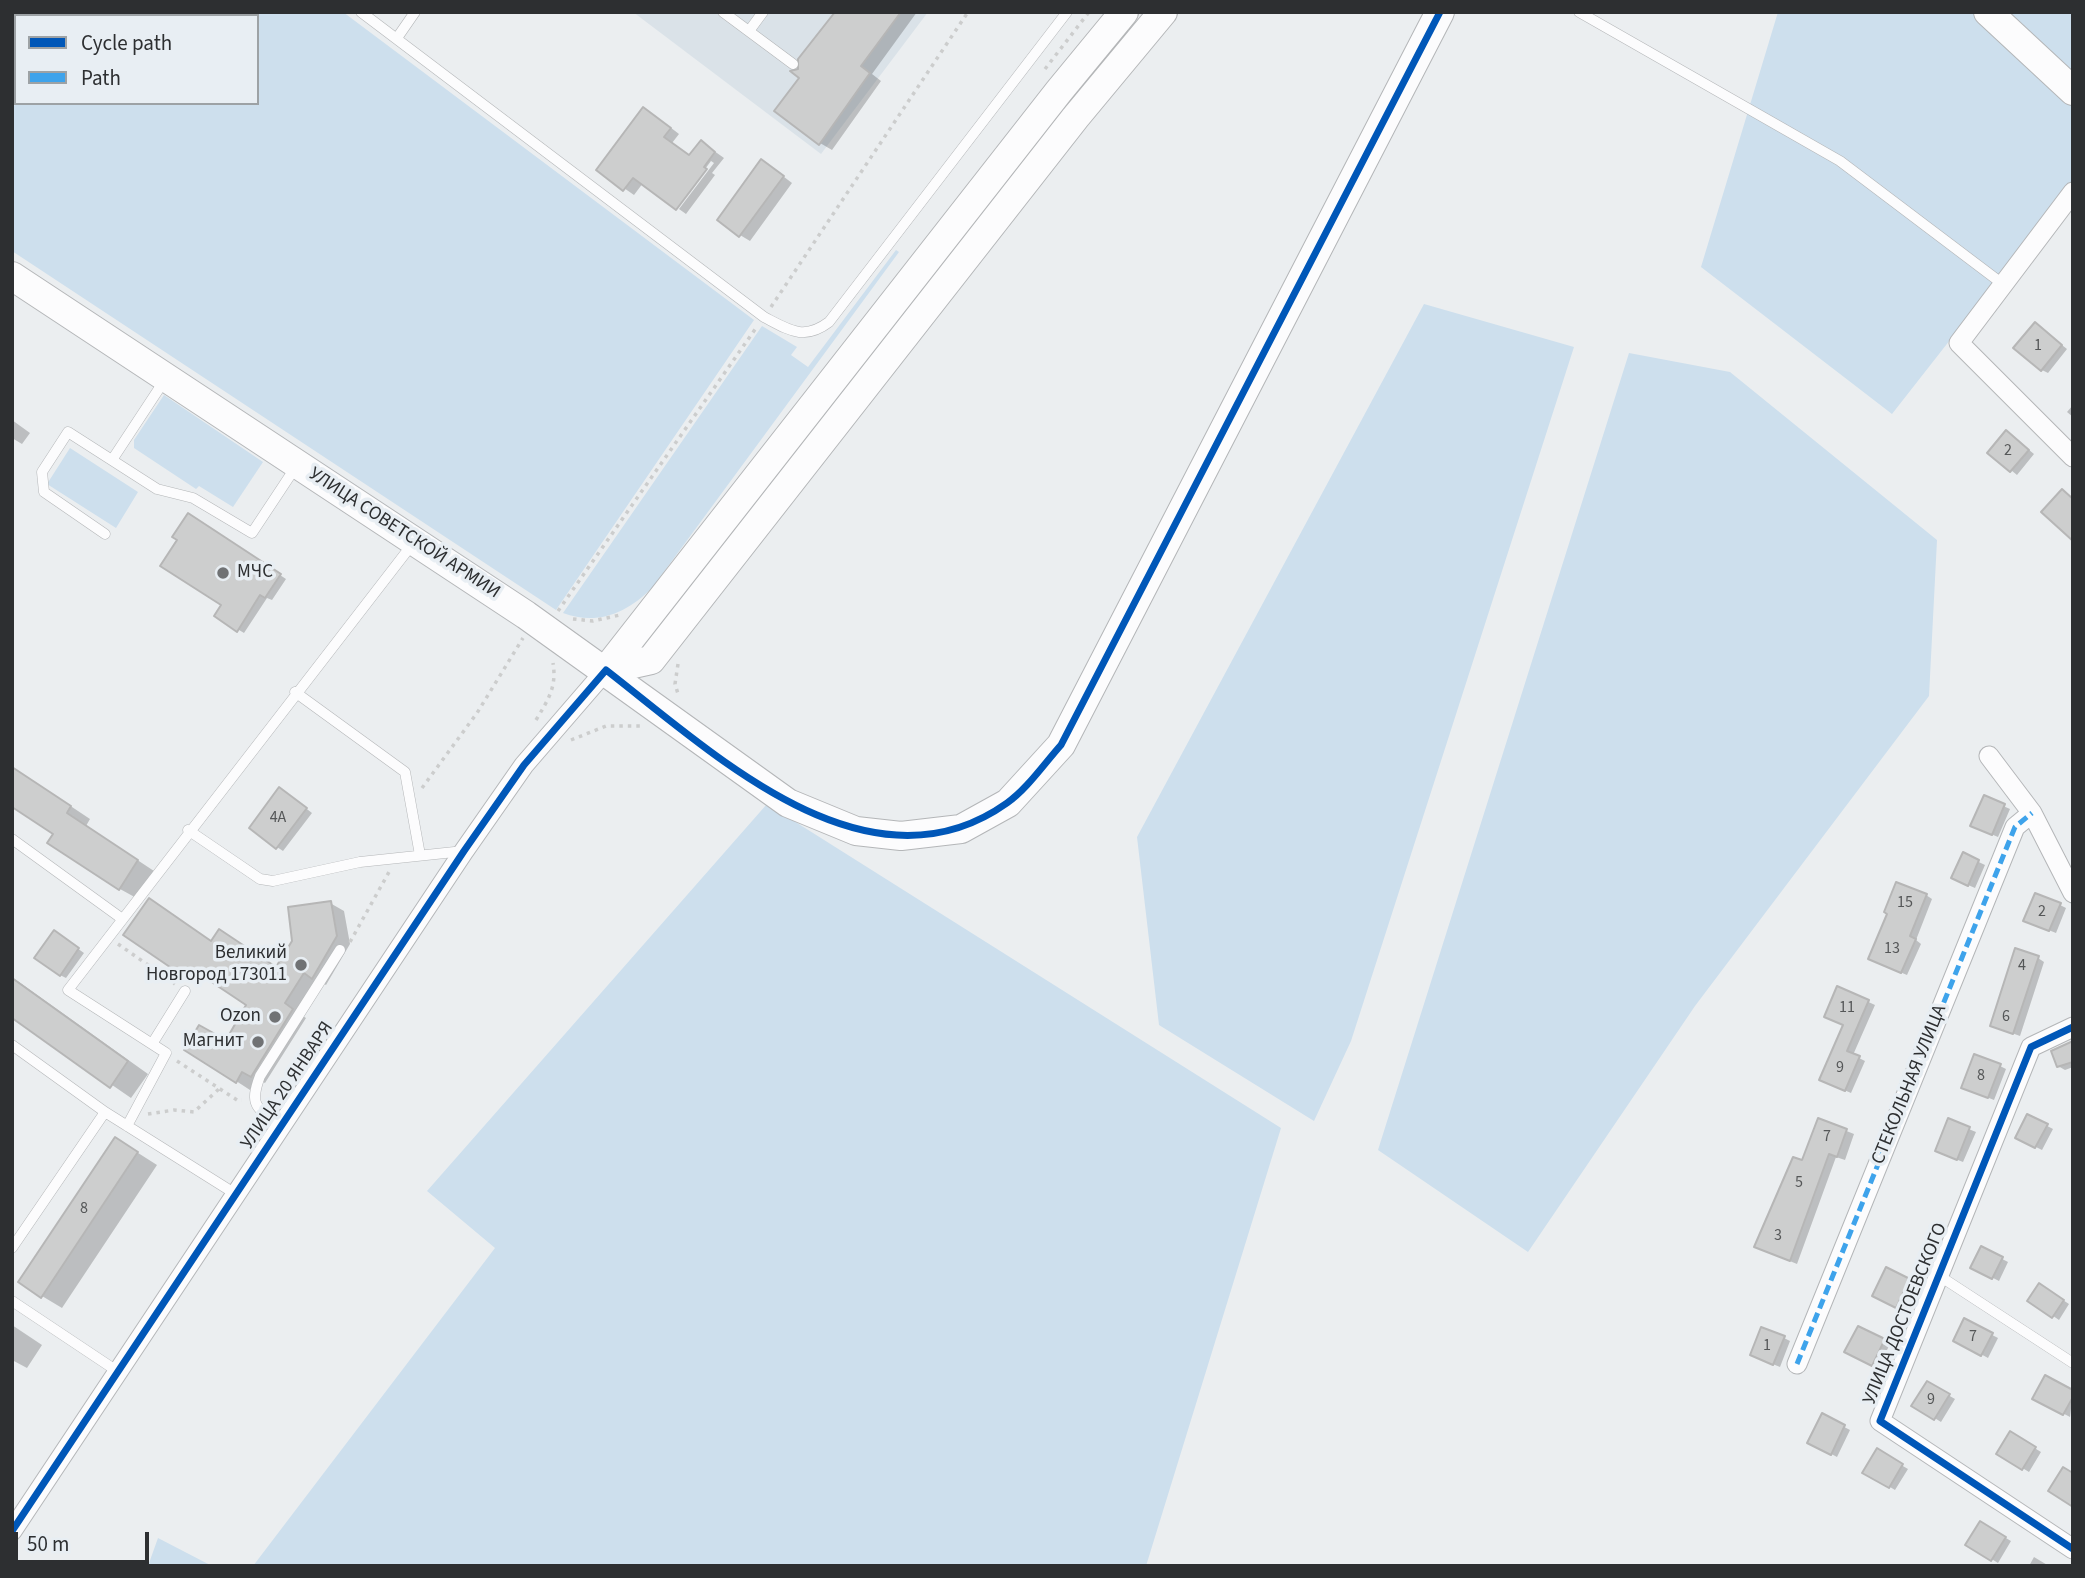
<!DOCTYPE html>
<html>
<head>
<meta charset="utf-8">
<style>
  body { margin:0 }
  #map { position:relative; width:2085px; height:1578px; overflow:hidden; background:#ebeef0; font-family:"Source Sans 3",sans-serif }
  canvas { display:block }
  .frame { position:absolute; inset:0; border:14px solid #2d2f31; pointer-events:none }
  .legend { position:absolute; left:14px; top:14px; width:245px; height:91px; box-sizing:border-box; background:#e8eef3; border:2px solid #9da2a5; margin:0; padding:9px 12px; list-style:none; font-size:21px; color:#2d2f31 }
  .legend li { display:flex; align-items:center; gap:14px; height:35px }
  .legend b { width:35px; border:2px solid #9da2a5 }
  .scale { position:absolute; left:14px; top:1532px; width:135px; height:32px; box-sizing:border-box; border:4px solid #2d2f31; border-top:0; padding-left:9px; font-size:21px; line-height:24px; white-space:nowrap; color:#2d2f31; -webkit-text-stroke:5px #e8eef3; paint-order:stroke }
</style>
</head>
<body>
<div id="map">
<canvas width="2085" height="1578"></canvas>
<div class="frame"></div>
<ul class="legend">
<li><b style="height:9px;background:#0057b8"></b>Cycle path</li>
<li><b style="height:9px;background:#3ea3eb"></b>Path</li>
</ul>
<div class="scale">50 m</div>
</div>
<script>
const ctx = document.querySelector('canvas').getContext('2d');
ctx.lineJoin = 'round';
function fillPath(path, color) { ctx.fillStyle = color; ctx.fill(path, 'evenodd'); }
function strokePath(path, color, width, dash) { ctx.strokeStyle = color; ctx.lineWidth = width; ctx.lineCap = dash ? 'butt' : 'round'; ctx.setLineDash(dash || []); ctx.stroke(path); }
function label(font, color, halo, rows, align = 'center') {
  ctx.font = font + ' "Source Sans 3",sans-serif'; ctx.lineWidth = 7; ctx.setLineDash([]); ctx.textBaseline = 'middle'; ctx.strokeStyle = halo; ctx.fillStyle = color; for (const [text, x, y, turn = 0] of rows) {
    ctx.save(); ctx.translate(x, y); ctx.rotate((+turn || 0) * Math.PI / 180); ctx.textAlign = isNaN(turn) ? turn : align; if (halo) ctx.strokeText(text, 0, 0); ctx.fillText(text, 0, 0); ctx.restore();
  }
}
fillPath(new Path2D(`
  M633,12H928L821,154Z`), '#dae2e8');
fillPath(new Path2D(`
  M84,12H343L754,320L556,610L12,251V109L16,103H257V16H81Z
  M1778,12H2073V183L1892,414L1701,267Z
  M896,250L899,252L652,588C627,613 597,626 563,613L762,326L797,347L791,355L808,367Z
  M1424,304L1574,347L1351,1041L1314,1121L1159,1025L1137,837Z
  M1629,353L1730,372L1937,540L1929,696L1695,1006L1528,1252L1378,1150Z
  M164,395L263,462L233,507L199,486L196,489L134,448V440Z
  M70,448L138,492L116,528L47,484Z
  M767,804L1281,1128L1146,1566H253L495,1248L427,1191Z
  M158,1538L212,1566H148Z`), '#cddfed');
fillPath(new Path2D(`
  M835,12H917L872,74L881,81L832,150L820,143L802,77Z
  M653,114L679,134L672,143L690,157L710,148L724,158L712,173L715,175L686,214L679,209L714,163L711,161L676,208L643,183L634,195L598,170Z
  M771,167L792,183L750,241L740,235Z
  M2035,324L2067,349L2048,373L2042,370Z
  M2073,405V417L2067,412Z
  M12,420L30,433L22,444L12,438Z
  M2007,432L2034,454L2017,475L1989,452Z
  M194,518L286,579L272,600L267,598L244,633L216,616L224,604Z
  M12,767L90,819L86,826L157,873L140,900L120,889L55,833Z
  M286,793L312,813L283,851L277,847Z
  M1985,798L2010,809L1998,837L1979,829Z
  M1964,855L1985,865L1975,888L1959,881Z
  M1926,895L1932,899L1916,940L1921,944L1907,975L1876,962Z
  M330,903L344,911L350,944L326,985L318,980L297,1012L306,1018L265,1083L256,1078L250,1090L187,1049L227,1043L249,1005L205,976L200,984L126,934L212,942L277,968Z
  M2060,905L2066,908L2056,933L2031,923Z
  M60,936L84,953L66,978L60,975Z
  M2038,958L2044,962L2020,1036L1998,1028Z
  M12,977L148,1074L131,1098L12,1016Z
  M1838,988L1875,1005L1853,1055L1865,1061L1851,1093L1828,1083L1845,1025Z
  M2073,1043V1067L2065,1070L2058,1066Z
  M2000,1066L2006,1069L1994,1100L1969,1090Z
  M2028,1116L2053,1129L2042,1150L2018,1138Z
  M1819,1120L1854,1134L1845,1160L1836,1157L1797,1264L1763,1250Z
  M1949,1121L1976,1132L1963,1162L1943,1154Z
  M135,1151L157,1165L62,1308L42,1296Z
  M1981,1248L2008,1262L1999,1281L1972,1267Z
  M1887,1269L1916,1284L1903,1310L1880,1298Z
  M2046,1289L2069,1304L2059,1320L2030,1300Z
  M1965,1321L1998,1338L1988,1358L1955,1340Z
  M12,1325L42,1345L27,1368L12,1360Z
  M1858,1328L1890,1344L1878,1368L1853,1355Z
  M1784,1338L1790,1341L1780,1367L1758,1358Z
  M1927,1383L1955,1399L1941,1422L1914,1405Z
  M2073,1392L2070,1417L2034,1398Z
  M1823,1416L1850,1430L1837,1457L1809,1442Z
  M2010,1433L2041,1452L2029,1472L1998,1453Z
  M1877,1451L1908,1469L1895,1490L1865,1472Z
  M1980,1523L2011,1541L1998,1563L1968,1544Z
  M2034,1557L2049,1566H2029Z`), '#0003');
const building = new Path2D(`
  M835,12H901L861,66L870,73L819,145L774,111L799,78L790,71L798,69V59Z
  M643,107L671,128L664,137L689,155L701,140L715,152L704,167L707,169L676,210L633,178L623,191L596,170Z
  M761,159L784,176L739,237L717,220Z
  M2035,322L2062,345L2041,371L2013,348Z
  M2006,430L2029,450L2010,472L1987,453Z
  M2062,489L2073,499V541L2041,512Z
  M188,513L281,574L265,598L260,595L237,632L214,616L221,605L160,566L177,540L172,537Z
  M12,767L71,806L67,813L138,860L119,890L47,843L53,834L12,807Z
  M279,787L307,808L276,849L249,828Z
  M1984,795L2005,804L1992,835L1970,826Z
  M1963,852L1979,860L1968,886L1951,878Z
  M1896,882L1927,894L1910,936L1916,939L1901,973L1868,959L1887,914L1884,912Z
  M2035,893L2061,903L2049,931L2023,921Z
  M149,898L211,941L219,929L276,967L292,941L288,907L331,901L337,936L312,979L304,973L285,1003L293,1009L251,1077L242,1072L236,1083L184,1050L199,1025L226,1040L246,1005L192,969L186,978L123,935Z
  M54,930L79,948L60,976L34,958Z
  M2015,948L2039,956L2013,1034L1990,1026Z
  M12,978L128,1061L110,1088L12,1018Z
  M1837,986L1869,1000L1847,1051L1860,1056L1845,1091L1819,1080L1843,1025L1824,1017Z
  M2073,1041V1062L2057,1067L2051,1051Z
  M1974,1054L2001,1064L1988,1098L1961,1088Z
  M2027,1114L2048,1124L2035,1148L2015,1138Z
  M1818,1118L1847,1129L1837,1157L1829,1154L1790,1261L1754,1247L1793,1157L1802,1160Z
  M1948,1118L1970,1127L1957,1160L1935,1151Z
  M115,1137L138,1152L41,1298L18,1282Z
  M1981,1246L2003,1257L1992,1279L1970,1268Z
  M1886,1267L1910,1279L1896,1308L1872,1296Z
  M2039,1283L2064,1300L2052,1318L2027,1301Z
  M1964,1318L1993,1333L1981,1356L1953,1341Z
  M1858,1326L1885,1339L1872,1366L1844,1352Z
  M1761,1327L1785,1336L1773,1365L1750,1355Z
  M2045,1375L2073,1390V1397L2063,1415L2032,1399Z
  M1927,1381L1950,1394L1934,1420L1911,1406Z
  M1822,1413L1845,1425L1831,1455L1807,1443Z
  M2010,1431L2036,1447L2022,1470L1996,1454Z
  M1877,1448L1903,1464L1889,1488L1862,1473Z
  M2063,1467L2073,1473V1507L2048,1491Z
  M1980,1521L2006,1537L1991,1561L1965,1545Z`);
fillPath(building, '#cdcece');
strokePath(building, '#b6b6b6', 2);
const lane = new Path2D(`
  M361,12L764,317C789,330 804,341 829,322L1067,12
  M723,12L793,64
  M1579,12L1840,161L2004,285
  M65,16L67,12
  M749,31L763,12
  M397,38L415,12
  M12,85L16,81
  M112,460L166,378
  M105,534L44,492L42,472L68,432L157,489L193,498L252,533L297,465
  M295,692L405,772L420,855
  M188,830L260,879L273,881L360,862L464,851
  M12,839L121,918
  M152,1044L185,991
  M12,1045L105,1112L234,1193
  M281,1124C256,1109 249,1105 260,1076L340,950
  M127,1126L166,1053L68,990L414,542
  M12,1248L105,1112
  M1938,1275L2073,1363
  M12,1301L117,1371`);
const street = new Path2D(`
  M2073,192L1959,343L2073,457
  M1989,756L2032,813L2073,893
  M2073,1027L2031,1047L1880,1421L2073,1549
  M1797,1364L2015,827L2032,813
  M12,1531L464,851L524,765L606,670`);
const secondary = new Path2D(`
  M1988,12L2073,91
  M12,276L526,615L788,803L856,831L901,836L961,829L1008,803L1061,745L1440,12
  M606,670L651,660L1075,118L1163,12
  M606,670L1059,91L1124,12`);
strokePath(lane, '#b4b6b8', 11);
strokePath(street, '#b4b6b8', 21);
strokePath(secondary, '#b4b6b8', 30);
strokePath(new Path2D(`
  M1045,69L1089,12
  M771,307L968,12
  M558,611L756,328
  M573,619L593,621L620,615
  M678,664L675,684L679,697
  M536,720C548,700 557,687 553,663
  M571,740L606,726H641
  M422,788L477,713L523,638
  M350,942L389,872
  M118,944L175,984
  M177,1061L237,1100H242
  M148,1114L174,1110L194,1112L220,1088`), '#cccdcd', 3.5, [3.5, 5]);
strokePath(lane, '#fcfcfd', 10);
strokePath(street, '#fcfcfd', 19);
strokePath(secondary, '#fcfcfd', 28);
strokePath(new Path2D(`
  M1797,1364L2015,827L2032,813`), '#3ea3eb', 5, [10, 5]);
strokePath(new Path2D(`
  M2073,1027L2031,1047L1880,1421L2073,1549
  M12,1531L464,851L524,765L606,670C712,752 868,902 1007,803C1027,789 1044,764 1061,745L1440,12`), '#0057b8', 7);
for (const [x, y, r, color] of [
  [223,573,7,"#707274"],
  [301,965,7,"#707274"],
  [275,1017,7,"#707274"],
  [258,1042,7,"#707274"]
]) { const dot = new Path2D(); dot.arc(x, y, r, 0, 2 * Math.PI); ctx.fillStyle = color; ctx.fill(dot); strokePath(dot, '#e8eef3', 2.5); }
label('16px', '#555758', null, [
  ["1",2038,346],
  ["2",2008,451],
  ["4А",278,818],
  ["15",1905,903],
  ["2",2042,912],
  ["13",1892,949],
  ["4",2022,966],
  ["11",1847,1008],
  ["6",2006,1017],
  ["9",1840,1068],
  ["8",1981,1076],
  ["7",1827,1137],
  ["5",1799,1183],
  ["8",84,1209],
  ["3",1778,1236],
  ["7",1973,1337],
  ["1",1767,1346],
  ["9",1931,1400]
]);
label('19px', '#2d2f31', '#e8eef3', [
  ["УЛИЦА СОВЕТСКОЙ АРМИИ",404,534,33],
  ["СТЕКОЛЬНАЯ УЛИЦА",1910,1085,-68],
  ["УЛИЦА 20 ЯНВАРЯ",288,1086,-56],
  ["УЛИЦА ДОСТОЕВСКОГО",1906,1314,-68]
]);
label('19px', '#2d2f31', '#e8eef3', [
  ["МЧС",237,573,"left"],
  ["Великий",287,954],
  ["Новгород 173011",287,976],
  ["Ozon",261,1017],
  ["Магнит",244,1042]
], 'right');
</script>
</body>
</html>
